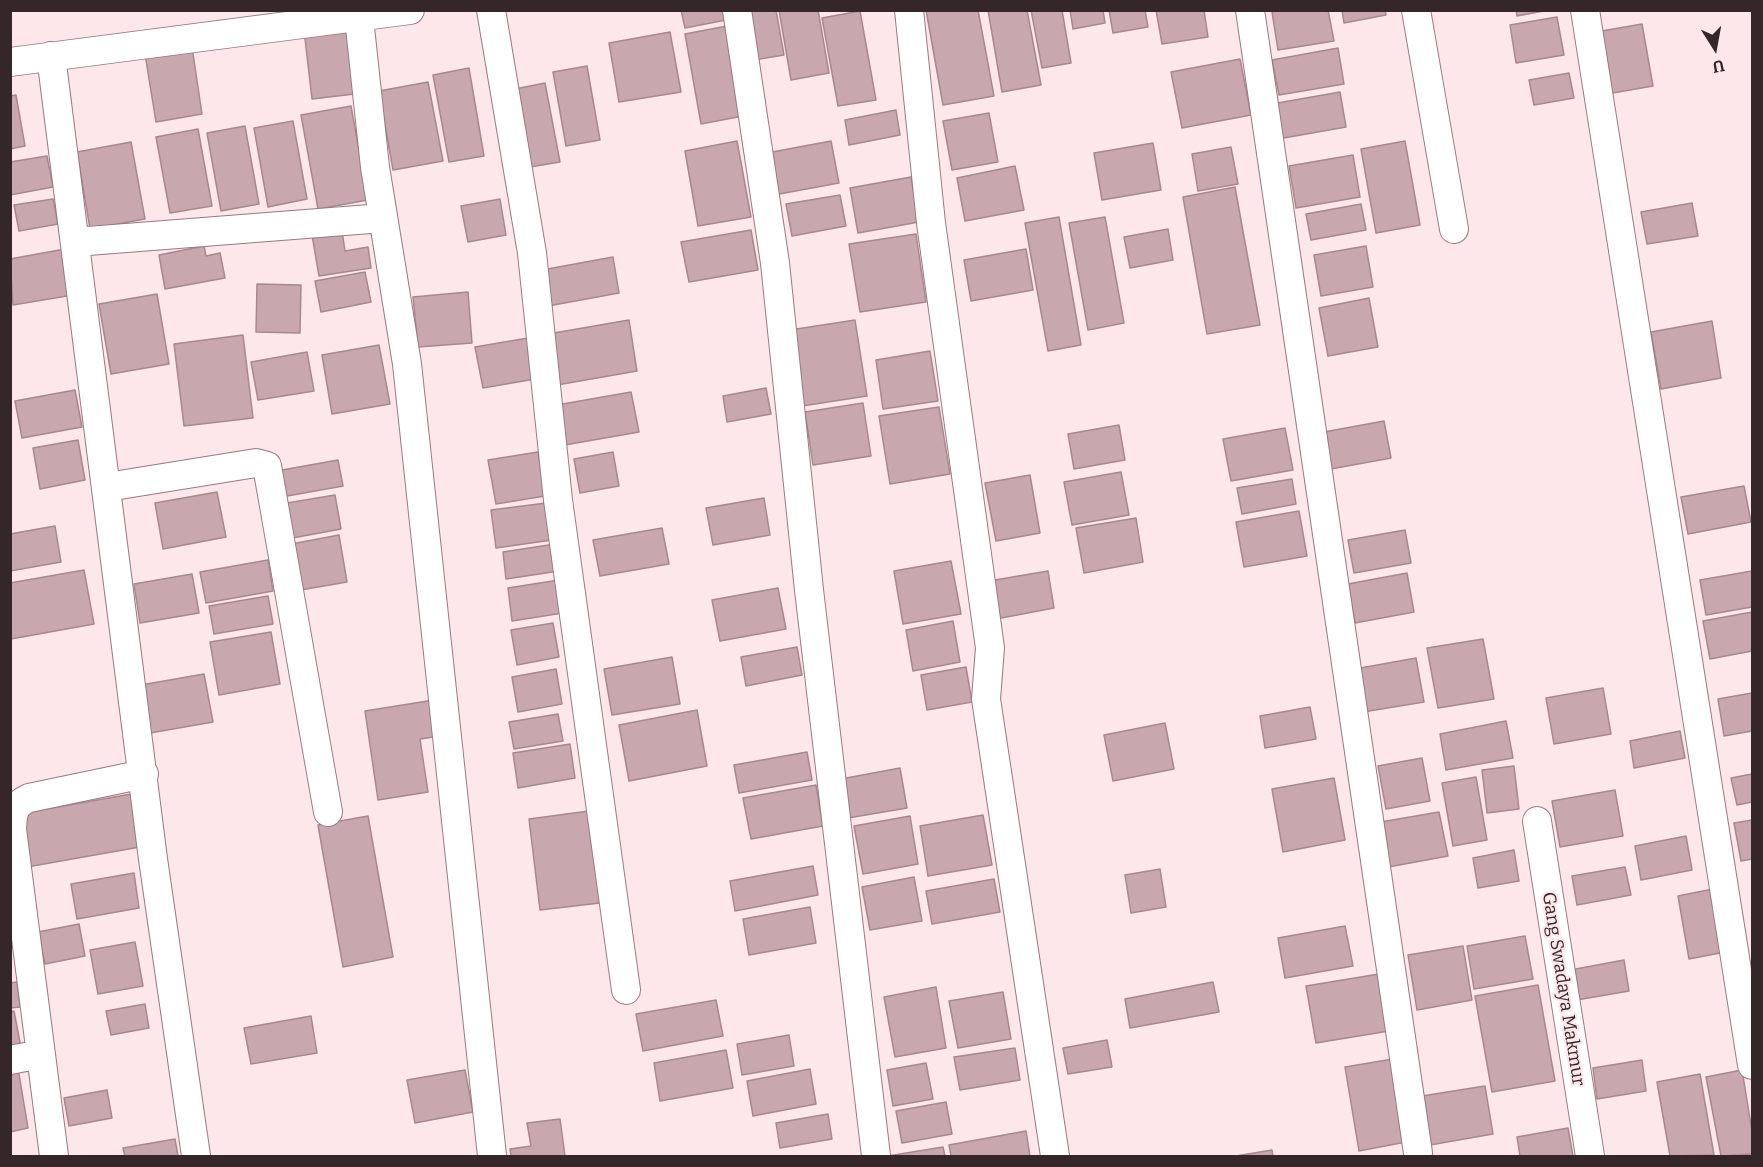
<!DOCTYPE html>
<html>
<head>
<meta charset="utf-8">
<style>
  body { margin:0 }
  #map { position:relative; width:1763px; height:1167px; overflow:hidden; background:#fde7eb; font-family:Bitter,serif }
  canvas { display:block }
  .frame { position:absolute; inset:0; border:12px solid #342629; pointer-events:none }
  .north { position:absolute; left:1685px; top:18px; width:60px; height:60px; -webkit-text-stroke:4px #fde7eb; paint-order:stroke; rotate:169deg; font-size:16px; font-weight:700; line-height:24px; text-align:center; color:#342629 }
  .north::after { content:''; display:block; margin:auto; width:21px; height:27px; background:#342629; clip-path:polygon(50% 0,100% 100%,50% 72%,0 100%) }
</style>
</head>
<body>
<div id="map">
<canvas width="1763" height="1167"></canvas>
<div class="frame"></div>
<div class="north">U</div>
</div>
<script>
const ctx = document.querySelector('canvas').getContext('2d');
ctx.lineJoin = 'round';
function fillPath(path, color) { ctx.fillStyle = color; ctx.fill(path, 'evenodd'); }
function strokePath(path, color, width, dash) { ctx.strokeStyle = color; ctx.lineWidth = width; ctx.lineCap = dash ? 'butt' : 'round'; ctx.setLineDash(dash || []); ctx.stroke(path); }
function label(font, color, halo, rows, align = 'center') {
  ctx.font = font + ' Bitter,serif'; ctx.lineWidth = 4.5; ctx.setLineDash([]); ctx.textBaseline = 'middle'; ctx.strokeStyle = halo; ctx.fillStyle = color; for (const [text, x, y, turn = 0] of rows) {
    ctx.save(); ctx.translate(x, y); ctx.rotate((+turn || 0) * Math.PI / 180); ctx.textAlign = isNaN(turn) ? turn : align; if (halo) ctx.strokeText(text, 0, 0); ctx.fillText(text, 0, 0); ctx.restore();
  }
}
const building = new Path2D(`
  M681,10H729L731,19L685,28Z
  M746,10H776L784,55L754,60Z
  M779,10H818L829,73L791,80Z
  M926,10H978L994,96L943,105Z
  M988,10H1027L1041,85L1002,92Z
  M1031,10H1062L1071,63L1042,68Z
  M1070,10H1103L1105,23L1073,29Z
  M1109,10H1145L1148,27L1113,33Z
  M1156,10H1204L1208,37L1162,44Z
  M1280,10H1328L1334,41L1278,50L1272,12Z
  M1342,10H1385L1386,15L1344,23Z
  M1516,10H1549L1517,16Z
  M860,11L876,100L838,106L822,18Z
  M1557,17L1564,55L1516,63L1510,25Z
  M354,24L363,93L312,99L304,30Z
  M1642,24L1653,86L1607,94L1596,32Z
  M727,26L743,116L701,124L685,34Z
  M670,32L681,92L619,102L609,43Z
  M192,47L202,114L156,122L145,54Z
  M1338,48L1344,84L1279,95L1272,60Z
  M1240,59L1251,115L1182,128L1171,72Z
  M587,66L600,140L566,146L553,72Z
  M469,68L484,156L449,162L433,75Z
  M1569,73L1574,98L1534,105L1529,80Z
  M428,82L443,161L393,170L379,91Z
  M545,83L560,162L524,168L510,90Z
  M1340,92L1346,127L1278,139L1272,104Z
  M16,95L25,146L10,149V96Z
  M351,106L368,200L318,209L301,115Z
  M896,110L900,135L849,145L845,120Z
  M989,113L998,162L952,170L943,121Z
  M293,121L307,199L268,207L254,128Z
  M245,126L259,204L221,211L207,133Z
  M198,129L212,206L170,213L156,137Z
  M737,141L751,217L698,226L685,151Z
  M831,141L839,183L774,195L767,153Z
  M1405,141L1420,225L1376,233L1361,149Z
  M131,142L145,219L90,229L77,152Z
  M1153,143L1161,190L1102,200L1094,153Z
  M1231,147L1238,184L1198,191L1192,154Z
  M1353,155L1360,197L1296,208L1289,166Z
  M47,156L53,187L10,195V162Z
  M1015,166L1024,210L965,221L957,178Z
  M911,177L919,222L858,233L850,188Z
  M1235,187L1260,325L1207,334L1183,197Z
  M840,195L846,226L792,236L786,204Z
  M53,199L58,224L19,231L14,205Z
  M500,199L506,235L468,242L461,206Z
  M1692,203L1698,236L1647,244L1641,212Z
  M1361,204L1366,230L1311,240L1306,214Z
  M1059,217L1081,345L1048,351L1025,223Z
  M1105,217L1124,323L1088,330L1069,223Z
  M1168,229L1173,260L1130,268L1124,237Z
  M751,230L758,270L689,282L681,242Z
  M342,231L345,251L368,247L371,268L319,276L312,235Z
  M916,234L926,302L860,312L849,244Z
  M204,246L206,256L220,253L225,278L165,289L159,255Z
  M1366,246L1373,287L1321,296L1314,255Z
  M65,249L73,295L13,305L10,259Z
  M1026,249L1033,290L971,301L964,260Z
  M613,257L619,293L548,306L542,270Z
  M365,272L371,302L321,312L315,281Z
  M257,284L301,285L300,333L256,332Z
  M468,292L472,343L418,347L413,297Z
  M157,294L169,364L111,374L99,304Z
  M1369,298L1378,347L1328,356L1319,308Z
  M629,320L637,371L557,385L548,334Z
  M855,320L867,396L802,406L790,330Z
  M1712,321L1721,378L1661,389L1651,332Z
  M243,335L253,418L184,426L174,344Z
  M534,337L541,378L483,388L475,347Z
  M379,345L390,404L332,414L322,355Z
  M930,351L938,401L883,409L876,360Z
  M307,352L314,391L258,400L251,362Z
  M766,388L771,414L727,422L723,396Z
  M75,390L82,427L22,438L15,401Z
  M631,392L639,432L565,445L557,405Z
  M863,403L871,456L813,465L805,412Z
  M939,407L950,474L890,484L879,416Z
  M1384,421L1391,458L1331,469L1324,432Z
  M1119,425L1125,460L1074,469L1068,434Z
  M1285,428L1293,470L1231,481L1223,439Z
  M78,440L85,480L40,489L33,448Z
  M538,452L545,496L496,504L488,460Z
  M613,452L619,486L580,493L574,459Z
  M338,460L343,486L276,498L271,472Z
  M1121,472L1129,515L1072,525L1064,482Z
  M1030,475L1040,533L996,541L985,483Z
  M1292,479L1296,504L1242,514L1237,488Z
  M1744,486L1751,522L1688,534L1681,497Z
  M217,492L226,537L163,549L155,503Z
  M335,495L341,529L287,539L281,504Z
  M764,498L770,535L713,545L706,508Z
  M554,502L559,539L496,548L491,510Z
  M1299,511L1307,556L1244,567L1236,522Z
  M1136,518L1143,562L1084,573L1076,528Z
  M55,526L61,562L10,571V534Z
  M662,528L669,564L600,576L593,540Z
  M1405,530L1411,563L1354,573L1348,540Z
  M339,535L347,582L295,591L286,545Z
  M555,544L559,571L506,579L503,552Z
  M268,560L273,591L206,603L200,572Z
  M951,561L961,614L903,624L894,571Z
  M84,570L94,624L11,639L10,583Z
  M1048,571L1054,608L996,619L989,581Z
  M1752,571V607L1706,615L1700,580Z
  M1407,573L1414,612L1355,623L1348,584Z
  M192,574L199,613L140,623L134,584Z
  M559,580L563,613L512,621L508,588Z
  M778,588L786,629L720,641L712,600Z
  M268,596L273,624L214,634L209,606Z
  M1752,612V651L1710,659L1703,621Z
  M953,621L960,662L913,671L906,630Z
  M553,623L559,657L517,665L511,630Z
  M271,632L280,684L219,695L210,642Z
  M1483,639L1494,699L1438,708L1427,648Z
  M797,647L802,675L746,686L741,657Z
  M672,657L680,704L612,715L604,669Z
  M1416,658L1424,702L1363,712L1355,669Z
  M966,667L972,702L927,710L921,675Z
  M556,669L562,704L518,712L512,677Z
  M204,674L213,722L150,733L141,685Z
  M1603,688L1611,734L1554,744L1546,698Z
  M1752,693V731L1724,736L1718,699Z
  M434,700L440,736L420,739L428,792L378,800L365,711Z
  M1310,707L1316,739L1265,748L1260,716Z
  M697,710L707,766L629,781L619,725Z
  M558,714L563,741L514,749L509,722Z
  M1506,721L1513,758L1446,770L1440,734Z
  M1165,723L1174,769L1113,781L1104,735Z
  M1680,731L1685,758L1634,768L1630,741Z
  M570,744L575,778L518,788L513,753Z
  M807,752L812,780L739,793L734,765Z
  M1422,758L1430,801L1386,809L1378,766Z
  M1514,766L1519,809L1487,813L1482,770Z
  M900,768L907,808L848,818L841,779Z
  M1752,774V802L1737,805L1731,778Z
  M1476,777L1487,840L1453,846L1442,783Z
  M1334,778L1345,840L1283,852L1272,789Z
  M816,785L823,826L751,839L743,798Z
  M1615,790L1623,836L1560,847L1552,801Z
  M131,794L140,847L27,867L18,814Z
  M589,811L600,903L540,910L529,819Z
  M1439,812L1448,856L1383,868L1375,823Z
  M983,815L992,865L928,876L920,826Z
  M368,816L393,957L343,967L318,825Z
  M910,816L918,864L863,874L854,826Z
  M1752,820V859L1741,861L1734,823Z
  M1686,836L1692,870L1641,880L1635,846Z
  M1514,850L1519,881L1478,888L1473,858Z
  M813,866L818,895L735,911L730,881Z
  M1625,867L1631,895L1577,905L1572,876Z
  M1160,869L1166,907L1131,913L1125,875Z
  M134,873L139,908L77,919L71,884Z
  M914,877L922,921L870,930L862,887Z
  M994,879L1000,912L932,924L926,891Z
  M1713,889L1725,952L1689,959L1678,896Z
  M810,907L816,943L749,955L743,919Z
  M79,924L85,956L45,964L38,932Z
  M1345,926L1353,966L1285,978L1278,938Z
  M1525,936L1533,979L1474,989L1467,946Z
  M135,942L143,986L98,994L90,950Z
  M1463,946L1472,1000L1417,1010L1408,955Z
  M1624,960L1629,991L1571,1001L1565,971Z
  M1379,974L1389,1031L1316,1043L1306,986Z
  M17,982L20,1007L10,1008V983Z
  M1213,982L1219,1012L1130,1028L1125,999Z
  M1538,985L1555,1081L1492,1092L1475,996Z
  M936,987L946,1048L895,1057L884,997Z
  M1003,992L1011,1039L958,1048L949,1001Z
  M716,1000L723,1036L643,1051L636,1014Z
  M145,1004L149,1028L111,1035L106,1011Z
  M14,1011L21,1048L10,1050V1012Z
  M311,1016L317,1053L251,1064L244,1028Z
  M789,1035L794,1066L742,1075L737,1044Z
  M1107,1040L1112,1067L1068,1074L1063,1048Z
  M1015,1048L1020,1080L960,1090L954,1057Z
  M726,1050L733,1088L660,1101L654,1063Z
  M1393,1059L1406,1142L1359,1151L1345,1067Z
  M1642,1060L1646,1091L1597,1099L1593,1068Z
  M926,1063L933,1099L893,1106L887,1070Z
  M18,1068L28,1128L10,1132V1070Z
  M810,1069L816,1104L753,1116L747,1081Z
  M465,1070L473,1112L415,1123L407,1080Z
  M1742,1070L1752,1131V1154L1721,1156L1706,1077Z
  M1700,1074L1714,1155L1670,1156L1657,1082Z
  M1485,1086L1493,1134L1430,1145L1422,1096Z
  M107,1090L112,1118L69,1126L64,1098Z
  M946,1102L952,1134L902,1143L896,1111Z
  M828,1114L832,1139L780,1148L776,1123Z
  M560,1119L565,1156H511L510,1149L531,1146L527,1123Z
  M1568,1128L1573,1156H1520L1517,1137Z
  M1026,1131L1030,1156H951L949,1145Z
  M175,1139L178,1156H125L123,1148Z
  M943,1147L945,1156H888Z
  M1272,1150L1273,1156H1236Z`);
fillPath(building, '#c9a7ae');
strokePath(building, '#a8878f', 1.5);
const minor = new Path2D(`
  M491,10L532,253L558,500L626,990
  M737,10L775,263L809,590L876,1156
  M909,10L931,223L990,648L986,699L1055,1156
  M1250,10L1418,1153
  M1416,10L1454,229
  M1585,10L1752,1065
  M359,18L375,167L407,364L492,1156
  M51,56L153,859L196,1156
  M10,62L410,10
  M75,242L383,218
  M107,487L256,463L267,466L328,812
  M1537,821L1590,1156
  M10,1060L41,1054
  M54,1156L12,829C13,813 13,805 29,798L144,774`);
strokePath(minor, '#997980', 30);
strokePath(minor, '#fff', 28);
label('18px', '#342629', '#fde7eb', [
  ["Gang Swadaya Makmur",1563,989,81]
]);
</script>
</body>
</html>
